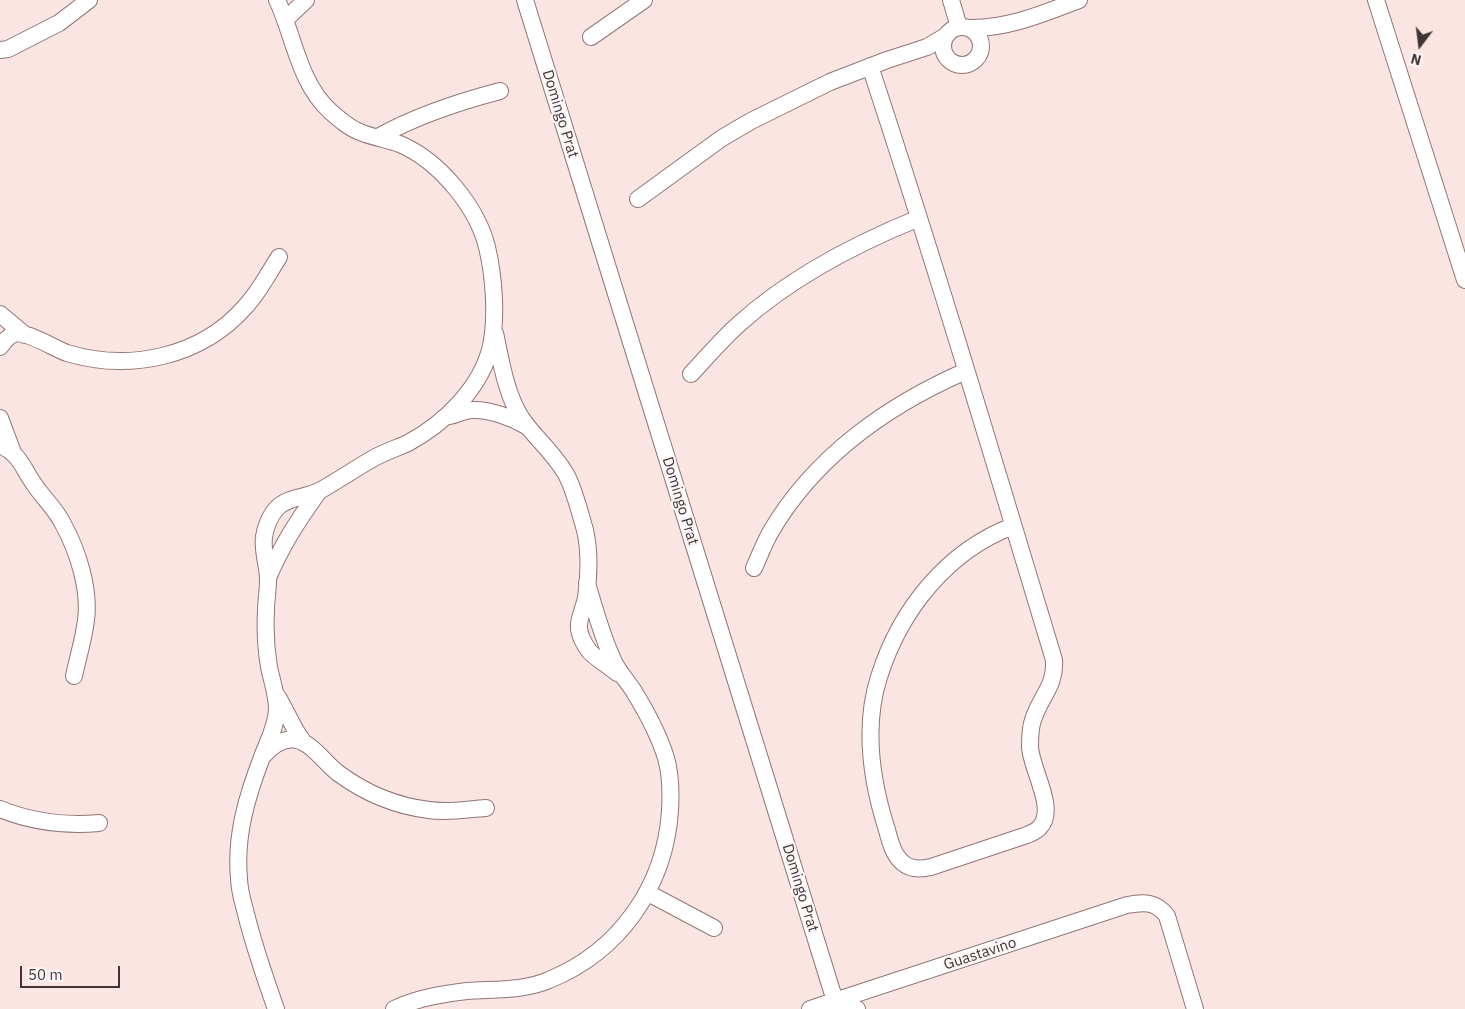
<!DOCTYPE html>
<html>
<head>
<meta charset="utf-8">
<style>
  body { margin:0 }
  #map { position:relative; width:1465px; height:1009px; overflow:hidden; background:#fbe5e3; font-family:"IBM Plex Sans",sans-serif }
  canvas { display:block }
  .north { position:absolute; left:1395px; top:20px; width:50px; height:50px; -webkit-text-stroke:4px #fcf7f6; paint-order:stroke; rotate:195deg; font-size:14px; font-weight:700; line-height:20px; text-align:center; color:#403534 }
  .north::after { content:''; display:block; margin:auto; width:18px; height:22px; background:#403534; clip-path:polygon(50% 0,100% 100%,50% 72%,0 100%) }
  .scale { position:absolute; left:20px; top:966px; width:100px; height:22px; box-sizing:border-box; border:2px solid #403534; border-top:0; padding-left:6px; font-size:15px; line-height:18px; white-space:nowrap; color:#403534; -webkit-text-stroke:4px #fcf7f6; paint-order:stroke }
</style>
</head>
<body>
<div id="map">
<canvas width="1465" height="1009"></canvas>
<div class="north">N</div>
<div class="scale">50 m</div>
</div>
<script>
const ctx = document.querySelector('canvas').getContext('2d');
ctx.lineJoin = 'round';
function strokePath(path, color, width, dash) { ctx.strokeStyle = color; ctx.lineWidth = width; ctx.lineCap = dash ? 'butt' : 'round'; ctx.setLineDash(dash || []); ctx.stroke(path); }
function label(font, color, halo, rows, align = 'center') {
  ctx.font = font + ' "IBM Plex Sans",sans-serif'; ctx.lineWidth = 4.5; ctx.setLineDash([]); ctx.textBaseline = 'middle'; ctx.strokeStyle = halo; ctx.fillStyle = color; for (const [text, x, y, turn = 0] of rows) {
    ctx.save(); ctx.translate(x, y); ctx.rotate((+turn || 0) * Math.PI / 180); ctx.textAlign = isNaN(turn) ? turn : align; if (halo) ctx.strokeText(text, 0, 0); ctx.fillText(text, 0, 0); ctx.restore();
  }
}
const street = new Path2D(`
  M525,0L835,1001L839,1009
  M951,0L959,27
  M1376,0L1465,280
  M286,19L306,0
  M943 46a19 19 0 1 1 38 0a19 19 0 1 1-38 0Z
  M969,28C1008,29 1044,13 1079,0
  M591,37L644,0
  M0,50L8,49L59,23L89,0
  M870,66C935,263 994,461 1054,660C1056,686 1040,697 1033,720C1030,728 1030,738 1030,747C1031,769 1057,809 1040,827C1037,831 1032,833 1027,835L931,867C922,869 911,870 903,863C893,855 890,841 887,830C871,780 863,727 879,677C900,610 947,551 1013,526
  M378,137C416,116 458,102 500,91
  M638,199L722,138L751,121L830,82L887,60L927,47L946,36
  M0,314L25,335
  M495,333C501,361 506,395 522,419C536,439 556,455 567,476C575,492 580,513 585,530C590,552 589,576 586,598C584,607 580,615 579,624C578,633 584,645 590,652C598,660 608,665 617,673
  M0,347C4,342 8,336 14,334C26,330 55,349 67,353C130,372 201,357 245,307C259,292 268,274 279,257
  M691,374C707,357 722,339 739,324C791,277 855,244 919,218
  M449,416C456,415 465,410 472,410C489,409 513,418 528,427
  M0,418L12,450
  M0,445C20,454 22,467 34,484C43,498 56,509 63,524C78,551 90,589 86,620C84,638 78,657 74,676
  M754,568C759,557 764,544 770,533C814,457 888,405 966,371
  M268,578C281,546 299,519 319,491
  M278,697L296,731L304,743
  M264,755C272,746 283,737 297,740C313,744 325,763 338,773C365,793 396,806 429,810C448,813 468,809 486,808
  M0,809C32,822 65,826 99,823
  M648,893L714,928
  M835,1001L857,1009
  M276,1009C265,978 254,946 246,914C243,902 239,890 239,878C235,836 247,796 262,757C268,741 276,727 277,710C277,694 272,682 269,667C266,649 265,629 266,611C266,601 268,590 268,580C268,566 262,551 264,537C265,528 270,516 276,509C288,496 307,498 321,490C339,480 356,468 374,458C385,452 397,448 408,443C445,423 481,388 491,346C497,316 494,277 487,247C477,207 440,162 402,145C388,139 374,138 360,132C349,128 339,119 330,111C299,83 294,36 277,0
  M394,1009C417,998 442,994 467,991C495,989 524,991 549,980C620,951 665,886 670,811C671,794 671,775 666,758C659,735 646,711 633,690C627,681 619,672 614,662C602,637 595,610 587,583
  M810,1009L1127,905C1143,902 1156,901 1167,916L1195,1009`);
strokePath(street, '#8f7775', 18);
strokePath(street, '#fff', 16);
label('15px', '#403534', '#fcf7f6', [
  ["Domingo Prat",560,114,73],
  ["Domingo Prat",680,501,73],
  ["Domingo Prat",800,888,73],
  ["Guastavino",980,954,-18]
]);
</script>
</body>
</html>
